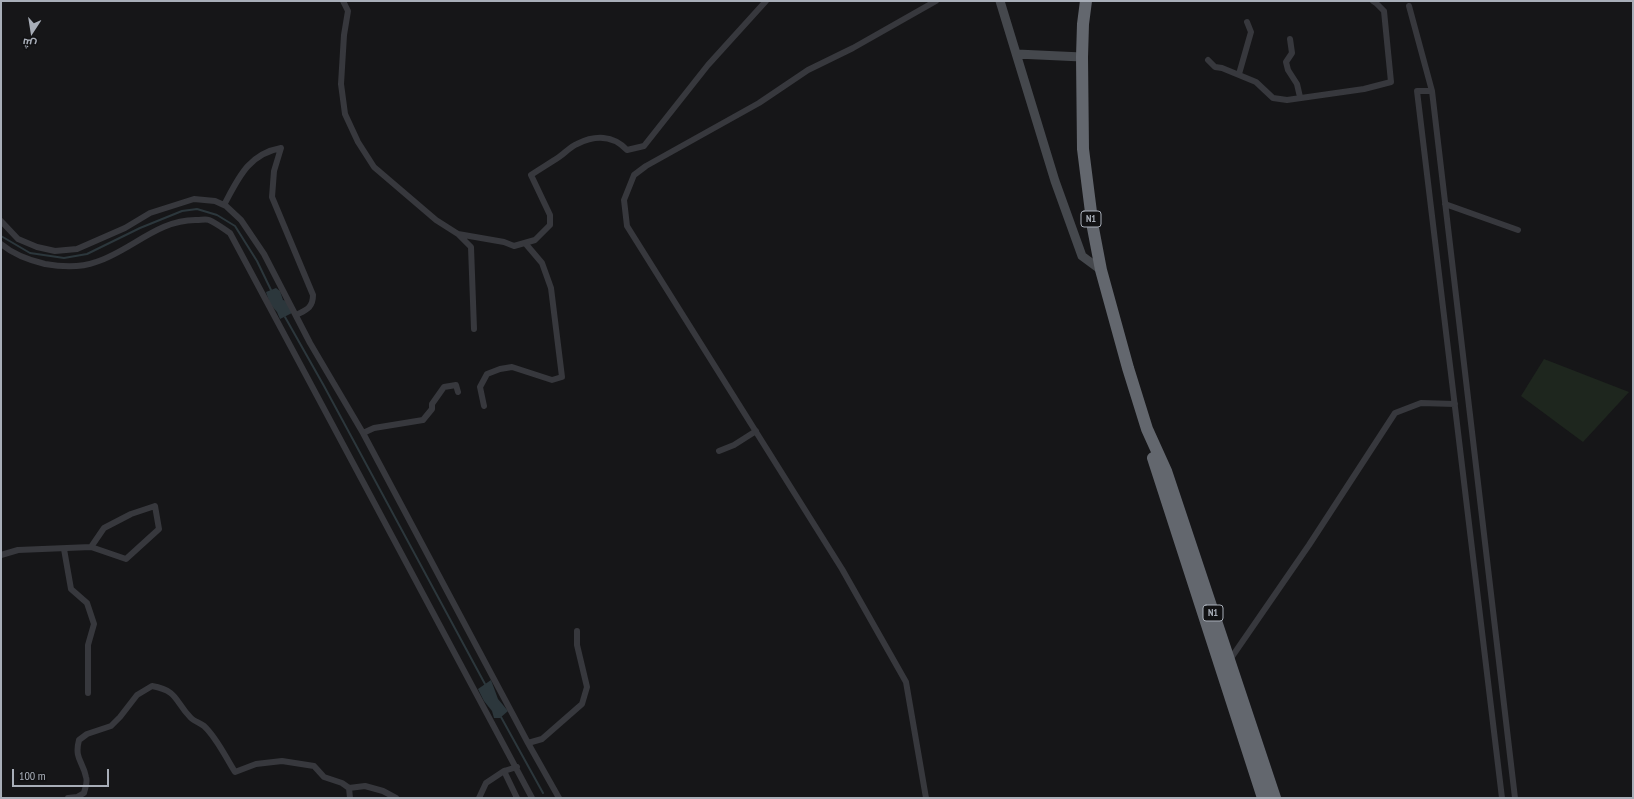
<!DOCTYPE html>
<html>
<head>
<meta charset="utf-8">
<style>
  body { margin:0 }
  #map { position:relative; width:1634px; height:799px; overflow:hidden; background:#161618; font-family:"PT Sans Narrow",Cairo,sans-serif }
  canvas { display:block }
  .frame { position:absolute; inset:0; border:2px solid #a8aeb8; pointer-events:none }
  .north { position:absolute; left:12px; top:12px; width:40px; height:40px; -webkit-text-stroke:3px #111113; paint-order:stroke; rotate:192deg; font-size:11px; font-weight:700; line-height:16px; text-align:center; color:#a8aeb8 }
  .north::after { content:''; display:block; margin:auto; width:14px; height:18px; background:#a8aeb8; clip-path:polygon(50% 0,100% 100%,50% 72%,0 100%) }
  .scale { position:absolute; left:12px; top:769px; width:97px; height:18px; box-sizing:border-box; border:2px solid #a8aeb8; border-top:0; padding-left:5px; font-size:12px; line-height:14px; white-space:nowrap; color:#a8aeb8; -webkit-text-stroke:3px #111113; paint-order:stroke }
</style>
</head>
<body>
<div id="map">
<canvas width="1634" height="799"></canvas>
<div class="frame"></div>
<div class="north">ش</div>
<div class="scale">100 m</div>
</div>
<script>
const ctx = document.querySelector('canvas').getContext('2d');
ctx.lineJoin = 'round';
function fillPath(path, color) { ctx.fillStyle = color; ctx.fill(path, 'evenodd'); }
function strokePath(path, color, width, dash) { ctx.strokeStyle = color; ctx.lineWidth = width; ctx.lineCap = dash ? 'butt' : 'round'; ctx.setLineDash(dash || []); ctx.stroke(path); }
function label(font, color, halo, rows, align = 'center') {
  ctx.font = font + ' "PT Sans Narrow",sans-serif'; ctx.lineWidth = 3; ctx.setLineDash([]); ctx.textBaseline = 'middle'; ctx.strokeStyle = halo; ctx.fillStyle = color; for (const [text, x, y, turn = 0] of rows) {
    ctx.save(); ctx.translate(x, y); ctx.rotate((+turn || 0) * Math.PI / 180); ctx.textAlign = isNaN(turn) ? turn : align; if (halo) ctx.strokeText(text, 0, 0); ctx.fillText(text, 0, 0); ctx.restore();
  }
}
fillPath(new Path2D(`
  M1544,359L1629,392L1583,442L1521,396Z`), '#1e261e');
fillPath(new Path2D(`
  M276,288L280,291L283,300L287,301L292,313L280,319L277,312L270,304L266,292Z
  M491,680L498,699L508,711L500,718H494L492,711L484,701L478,689Z`), '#2c373c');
strokePath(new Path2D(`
  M1,236L30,253L64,258L87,254L140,228L182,211L197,209L217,215L235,226L257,261L271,290
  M285,317L324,386L485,684
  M501,717L543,793`), '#2c373c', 2);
strokePath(new Path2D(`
  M343,1L348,11L344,35L341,84L345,114L358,142L374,167L436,220L458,234L504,242L514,246L535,240L550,225V215L531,175C540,169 550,163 559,157C565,153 570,147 577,144C595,135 613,135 627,150L644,146L708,65L766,1
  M1409,6L1432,91L1515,798
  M1290,39L1292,53L1286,62L1288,70L1297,84L1300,97
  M1208,60L1215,67L1222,68L1256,82L1273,98L1287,100L1364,89L1391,82L1384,11L1376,3L1373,1
  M1239,74L1251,32L1247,22
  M1432,91H1417L1502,798
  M1445,204L1518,230
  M224,205C238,179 248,154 281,148L274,171L272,197L313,295C313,308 306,310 296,315
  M1,221L18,239L37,247L55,251L77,249L125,228L150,213L194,199L215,201L226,206L241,220L264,254L310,343L363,433L528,743L559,798
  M458,234L471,247L474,329
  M1,244C14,255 28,260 45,264C62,267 80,268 96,262C131,251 158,219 197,220C201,220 206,219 209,220C216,223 224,229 230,233L532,798
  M484,406L480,387L487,374L500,369L512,367L552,380L562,377L551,288L542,263L525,243
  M363,433L374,428L423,420L432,409V404L444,387L456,385L458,392
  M719,451L734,445L756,431
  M64,549L71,589L87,603L94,624L88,645V693
  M1,555L18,550L91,547L126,559L159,529L155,506L131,514L104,528L91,547
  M1229,661L1309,545L1395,413L1421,403L1455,404
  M528,743L542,739L582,704L587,687L577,645V631
  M504,771L517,798
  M349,788L350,798
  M68,798L77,797L84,793C85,788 88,782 86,777C83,761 74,759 79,740L87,734L111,726L120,717L137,695L152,686C179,691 174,701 191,718C194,721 200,723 204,726C217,738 226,758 235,772L256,764L282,761L314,766L324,777L342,783L349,788L365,786L383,791L396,798
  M479,798L486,783L504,771L517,767
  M926,798L906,682L842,569L627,226L624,200L634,175L646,166L759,103L808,70L853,48L936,1`), '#37383d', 6);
strokePath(new Path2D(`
  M1000,1L1055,181L1082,256L1101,270
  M1017,54L1082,57`), '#45484d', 9);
strokePath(new Path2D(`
  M1086,1L1083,24L1082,57L1083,149L1093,228L1101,270L1128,368L1147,429L1166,471L1275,798
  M1153,458L1263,798`), '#63676e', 12);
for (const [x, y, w] of [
  [1091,219,20],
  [1213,613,20]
]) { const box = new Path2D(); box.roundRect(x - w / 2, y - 8, w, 16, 3); ctx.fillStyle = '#111113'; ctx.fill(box); strokePath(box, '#a8aeb8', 1); }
label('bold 10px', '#a8aeb8', null, [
  ["N1",1091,219],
  ["N1",1213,613]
]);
</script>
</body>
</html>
